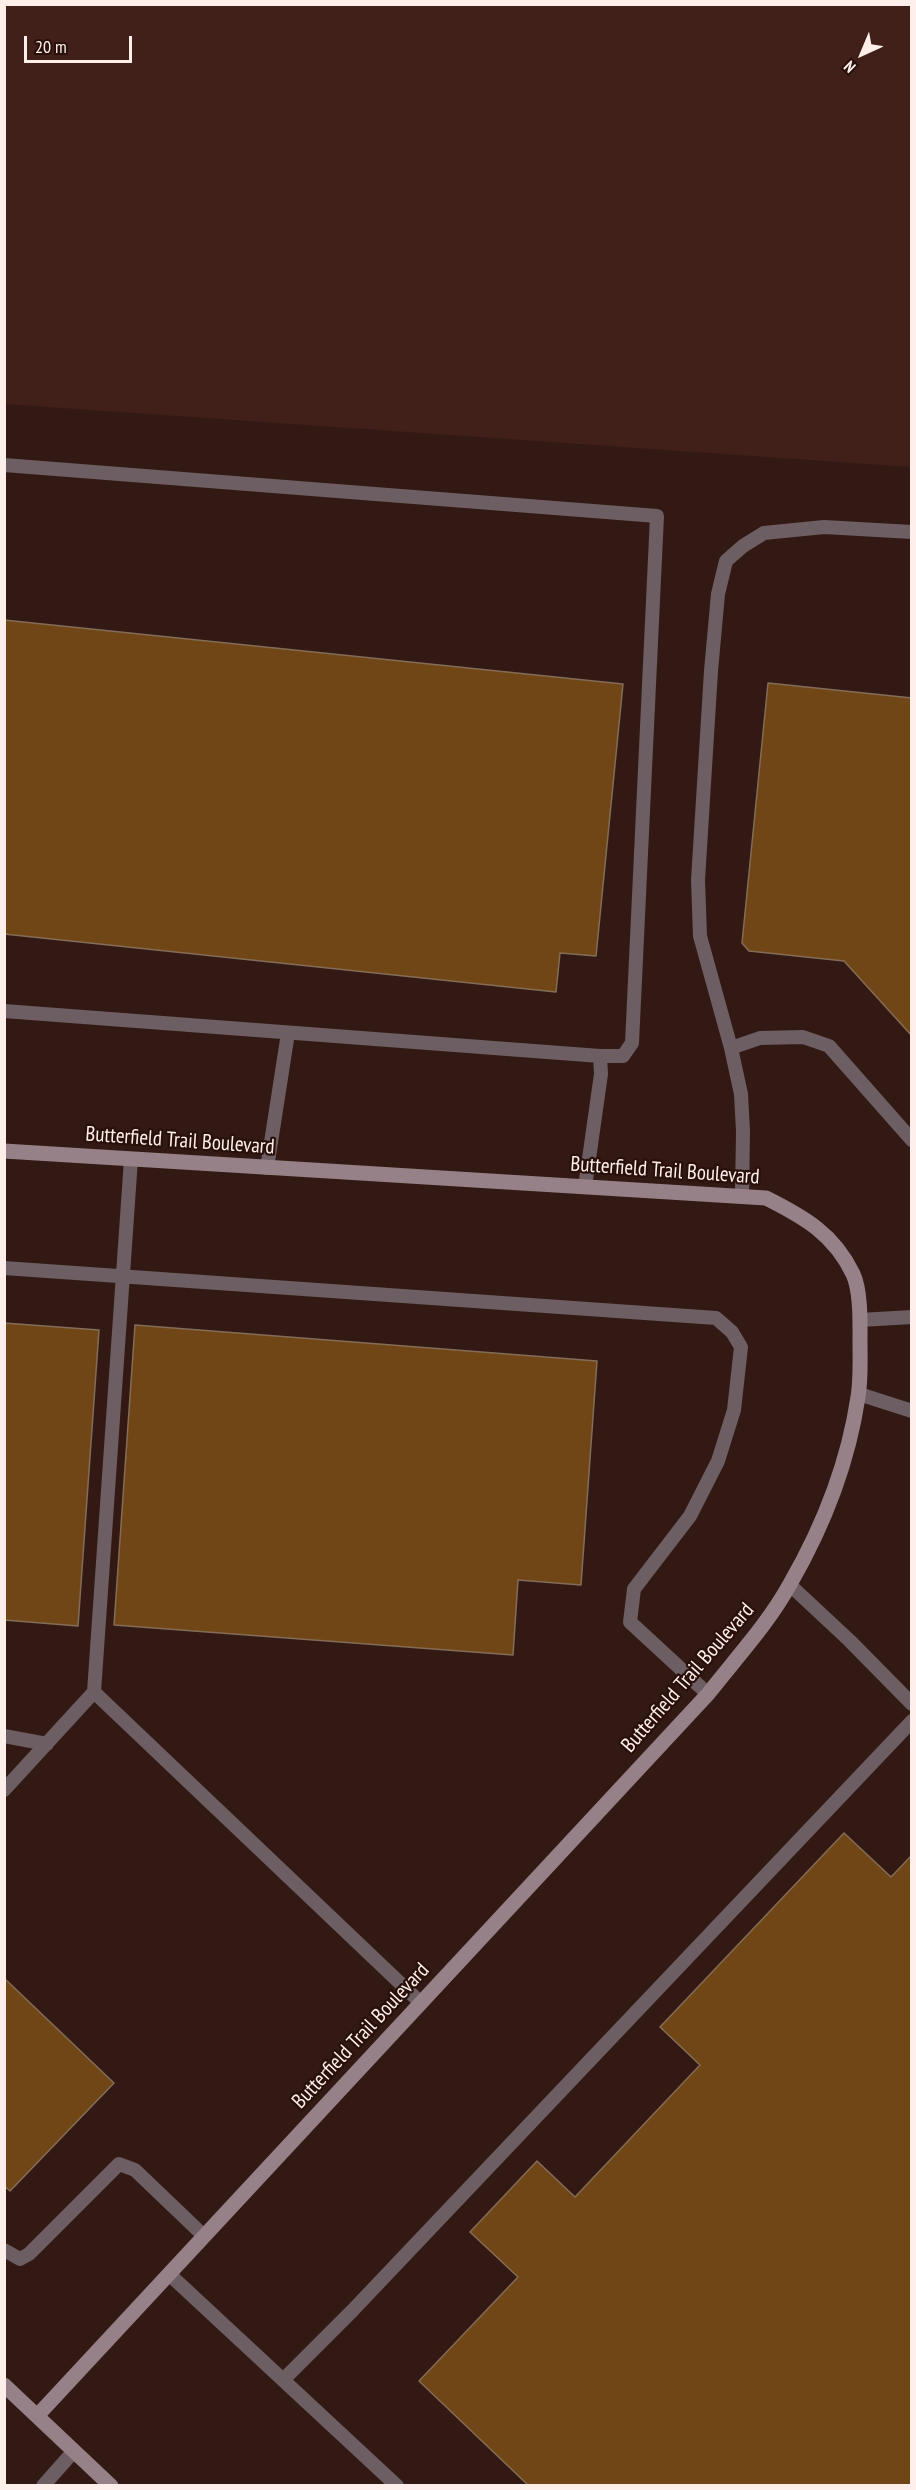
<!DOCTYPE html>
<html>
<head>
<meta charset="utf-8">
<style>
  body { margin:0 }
  #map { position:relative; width:916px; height:2490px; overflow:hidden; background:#331914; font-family:"PT Sans Narrow",sans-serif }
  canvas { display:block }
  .frame { position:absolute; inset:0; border:6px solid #feefeb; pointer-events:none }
  .north { position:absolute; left:832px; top:24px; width:60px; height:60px; -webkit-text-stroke:4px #29100b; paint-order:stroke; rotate:224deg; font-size:16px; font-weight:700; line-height:24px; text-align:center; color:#feefeb }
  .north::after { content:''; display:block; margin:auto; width:21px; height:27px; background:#feefeb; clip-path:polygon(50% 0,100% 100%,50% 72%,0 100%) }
  .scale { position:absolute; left:24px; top:36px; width:108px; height:27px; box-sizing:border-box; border:3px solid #feefeb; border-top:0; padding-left:8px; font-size:18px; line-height:21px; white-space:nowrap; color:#feefeb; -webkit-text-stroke:4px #29100b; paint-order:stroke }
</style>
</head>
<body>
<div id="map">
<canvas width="916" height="2490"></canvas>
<div class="frame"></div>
<div class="north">N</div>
<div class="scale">20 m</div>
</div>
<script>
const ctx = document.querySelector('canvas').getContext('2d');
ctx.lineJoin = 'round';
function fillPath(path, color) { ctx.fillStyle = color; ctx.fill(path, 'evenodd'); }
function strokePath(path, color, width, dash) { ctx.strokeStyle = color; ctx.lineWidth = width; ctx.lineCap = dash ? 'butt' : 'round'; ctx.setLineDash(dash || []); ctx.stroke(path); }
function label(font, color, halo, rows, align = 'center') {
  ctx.font = font + ' "PT Sans Narrow",sans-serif'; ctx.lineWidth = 4.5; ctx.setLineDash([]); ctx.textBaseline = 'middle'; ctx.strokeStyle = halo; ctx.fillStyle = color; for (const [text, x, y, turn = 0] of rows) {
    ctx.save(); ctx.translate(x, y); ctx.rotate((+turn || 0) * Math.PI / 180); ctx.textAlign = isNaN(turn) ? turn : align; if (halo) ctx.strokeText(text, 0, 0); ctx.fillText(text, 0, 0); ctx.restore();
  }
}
fillPath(new Path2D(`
  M4,5H911V467L5,404Z`), '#41201a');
const building = new Path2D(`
  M4,620L623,684L596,956L560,953L556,992L4,934Z
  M768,683L912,698V1036L844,961L749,951L742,943Z
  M4,1323L99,1330L78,1626L4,1620Z
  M135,1325L597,1361L581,1585L518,1580L513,1655L114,1625Z
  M844,1833L891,1877L912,1855V2486H529L419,2381L518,2277L470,2232L537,2161L575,2197L700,2065L660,2027Z
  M4,1978L114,2083L10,2191L4,2186Z`);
fillPath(building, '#714616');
strokePath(building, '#846d57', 1.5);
strokePath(new Path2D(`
  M4,465L657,516L632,1043L623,1056H600
  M4,1011L600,1056L601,1074L585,1187
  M731,1048L760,1038L803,1037L829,1046L912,1140
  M267,1168L288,1033
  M742,1196L743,1131L741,1094L731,1048L700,936L698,880L711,671L718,594L726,561L743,546L764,533L824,527L912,532
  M4,1268L716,1318L732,1332L741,1347L734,1410L718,1461L690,1516L634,1589L630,1622L708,1694
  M860,1320L912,1317
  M859,1394L912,1411
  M790,1585L850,1641L912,1704
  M94,1692L421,2003
  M4,1736L47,1744
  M4,1790L94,1692L131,1159
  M4,2250L20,2259L29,2254L119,2164L135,2170L204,2236
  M169,2274L397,2486
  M283,2380L353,2310L912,1721
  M43,2486L74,2451`), '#6c5e62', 14);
strokePath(new Path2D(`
  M4,1151L766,1198C804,1217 834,1234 853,1274C861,1291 860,1323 860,1342C860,1360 861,1379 858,1397C848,1464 824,1525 790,1584C768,1624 736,1658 708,1694L37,2416
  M4,2385L111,2486`), '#978188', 15);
label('21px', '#feefeb', '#29100b', [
  ["Butterfield Trail Boulevard",180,1141,4],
  ["Butterfield Trail Boulevard",665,1171,4],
  ["Butterfield Trail Boulevard",688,1678,-49],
  ["Butterfield Trail Boulevard",361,2036,-47]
]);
</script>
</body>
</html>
